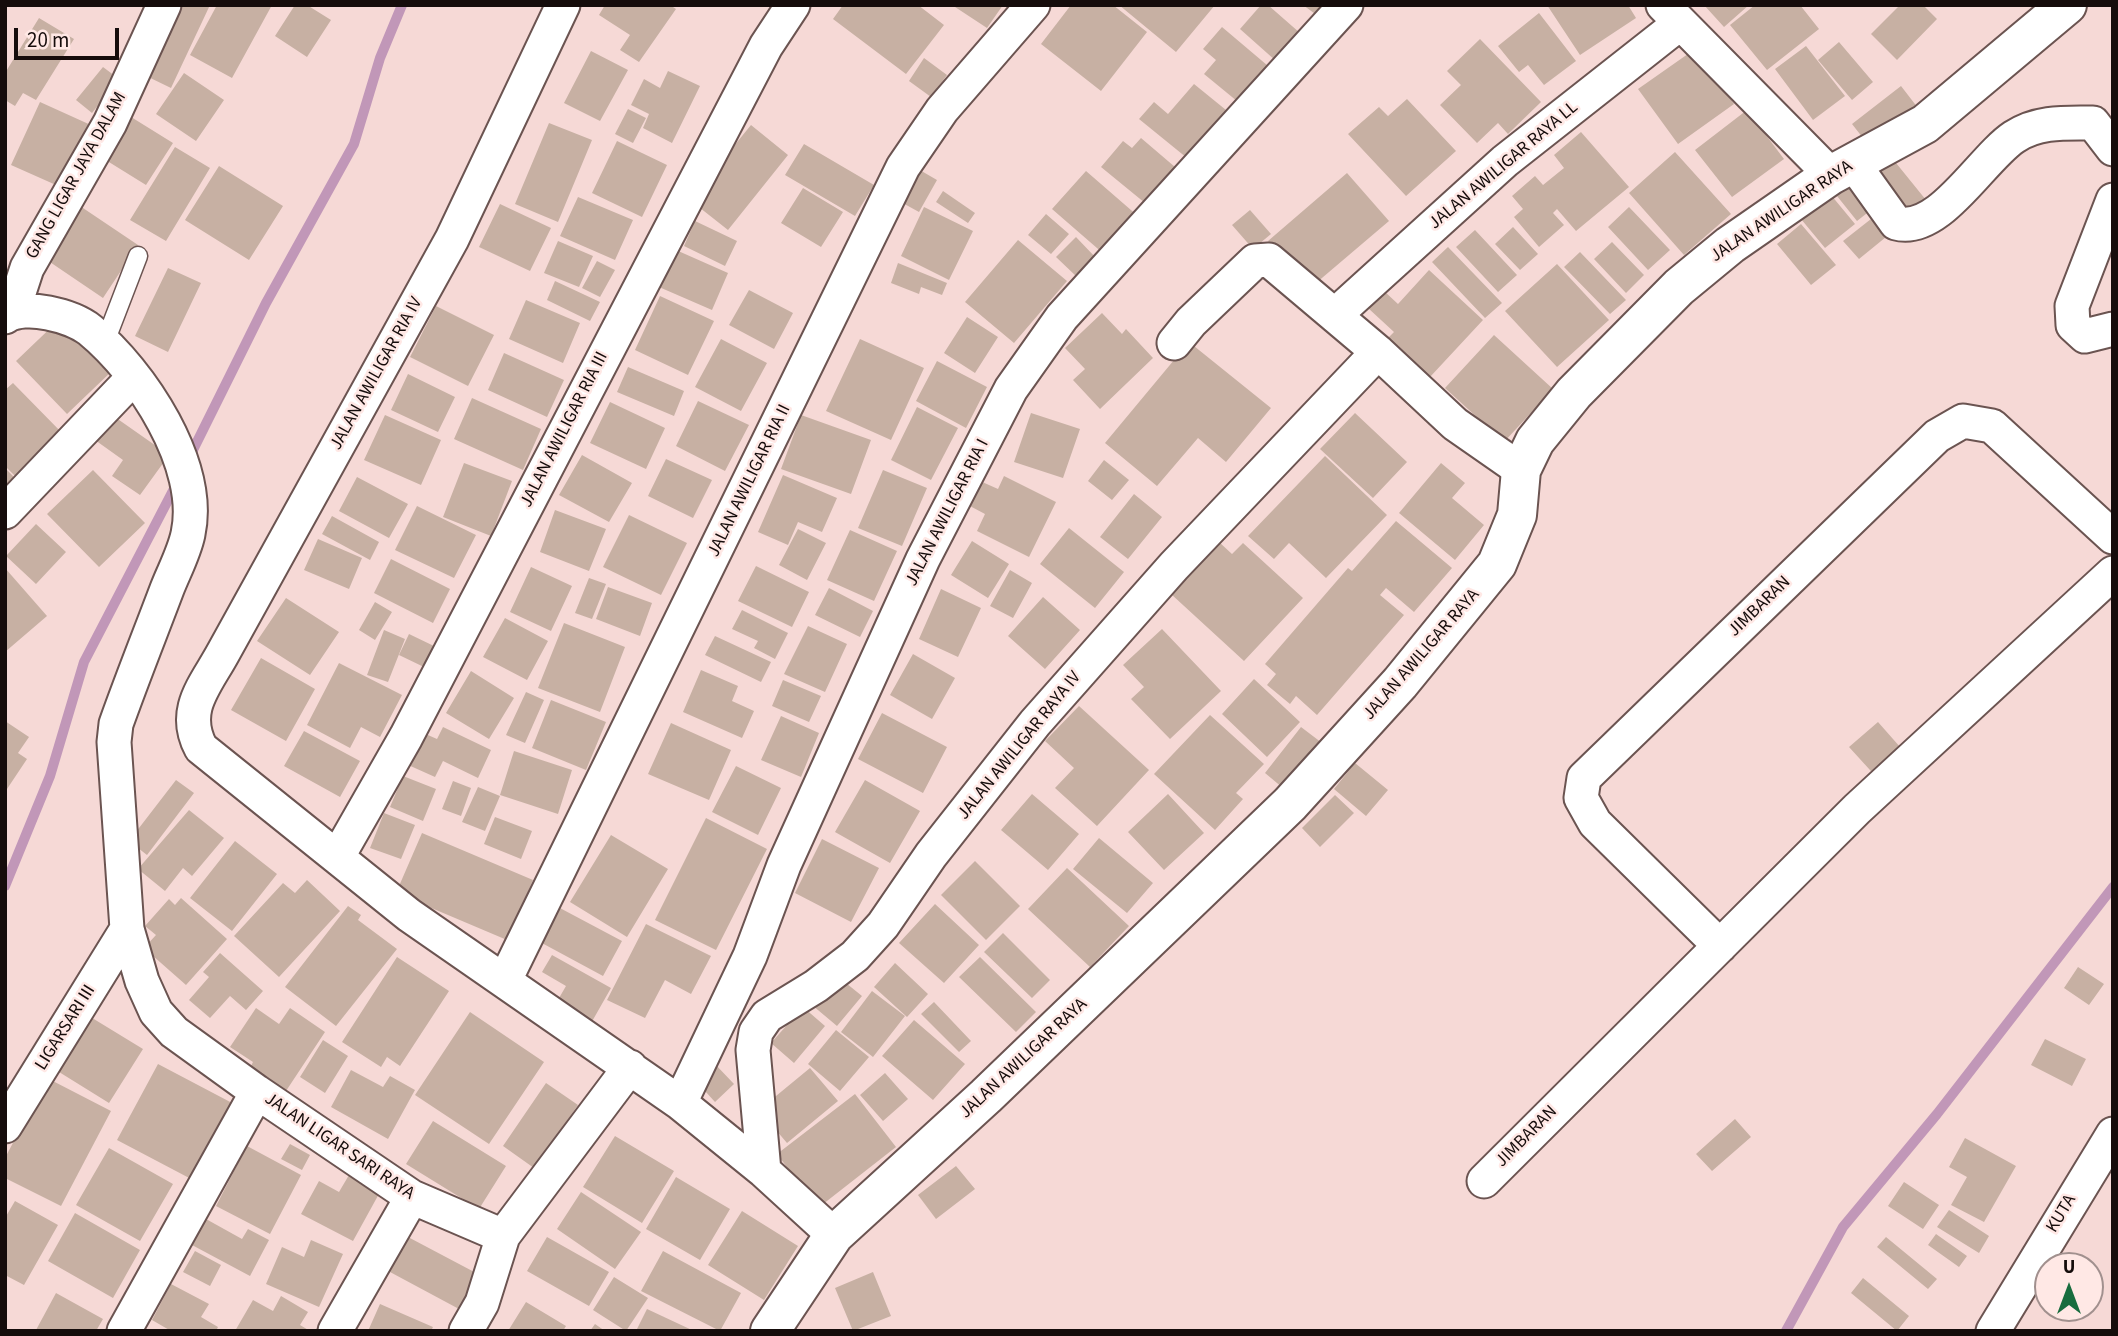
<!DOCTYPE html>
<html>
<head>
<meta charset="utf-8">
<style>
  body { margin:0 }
  #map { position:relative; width:2118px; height:1336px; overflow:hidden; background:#f6d9d6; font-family:"Source Sans 3",sans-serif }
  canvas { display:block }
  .frame { position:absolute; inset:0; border:7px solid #150c0b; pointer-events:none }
  .north { position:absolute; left:2034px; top:1252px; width:70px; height:70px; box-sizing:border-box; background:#ffe8e5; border:2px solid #a1908e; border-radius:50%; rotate:0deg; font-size:19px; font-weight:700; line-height:28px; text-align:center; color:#150c0b }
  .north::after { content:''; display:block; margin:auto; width:24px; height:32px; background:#186c3e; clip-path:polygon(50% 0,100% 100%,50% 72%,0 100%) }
  .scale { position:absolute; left:14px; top:28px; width:105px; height:32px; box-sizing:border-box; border:4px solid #150c0b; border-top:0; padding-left:9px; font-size:21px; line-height:24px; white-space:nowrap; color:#150c0b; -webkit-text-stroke:5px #ffe8e5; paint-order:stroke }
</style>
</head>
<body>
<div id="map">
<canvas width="2118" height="1336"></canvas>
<div class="frame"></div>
<div class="north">U</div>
<div class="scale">20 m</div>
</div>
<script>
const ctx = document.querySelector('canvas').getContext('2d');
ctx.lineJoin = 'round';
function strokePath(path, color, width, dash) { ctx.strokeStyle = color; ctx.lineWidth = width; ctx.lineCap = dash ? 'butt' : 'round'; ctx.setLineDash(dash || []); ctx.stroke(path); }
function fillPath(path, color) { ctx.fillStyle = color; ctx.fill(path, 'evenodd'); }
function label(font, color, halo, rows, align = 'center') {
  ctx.font = font + ' "Source Sans 3",sans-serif'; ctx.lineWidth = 5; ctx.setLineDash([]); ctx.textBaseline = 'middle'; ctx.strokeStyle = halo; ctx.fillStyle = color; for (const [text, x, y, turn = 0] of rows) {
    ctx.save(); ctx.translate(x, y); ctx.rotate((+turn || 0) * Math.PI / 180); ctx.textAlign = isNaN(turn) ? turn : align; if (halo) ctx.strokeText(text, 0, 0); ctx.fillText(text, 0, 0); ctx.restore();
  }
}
strokePath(new Path2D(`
  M188,460L266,303L354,144L380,58L402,5
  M5,886L50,776L84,662L178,481
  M1786,1331L1843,1227L1937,1114L2113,887`), '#c197b8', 10);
fillPath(new Path2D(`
  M169,5H210L171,88L138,72Z
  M217,5H272L232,78L190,55Z
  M295,5H307L331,20L307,57L275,36Z
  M605,5H670L676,9L639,62L620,50L630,35L599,15Z
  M843,5H918L944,25L906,74L833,19Z
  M952,5H1003L987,28Z
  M1071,5H1113L1147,32L1101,91L1041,44Z
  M1119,5H1215L1176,52Z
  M1261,5H1268L1300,33L1276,61L1240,29Z
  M1303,5H1332L1322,19Z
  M1547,5H1628L1636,18L1580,55Z
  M1704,5H1749L1724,27Z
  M1755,5H1800L1819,29L1767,70L1730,25Z
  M1900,5H1923L1937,19L1897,60L1871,34Z
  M1539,13L1576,61L1544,85L1528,65L1519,72L1498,46Z
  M39,18L74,39L36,100L23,93L15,106L5,100V73Z
  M1222,27L1274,71L1243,106L1204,74L1216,60L1203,49Z
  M1480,39L1541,102L1508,134L1498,123L1477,143L1440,105L1461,85L1447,71Z
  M1839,42L1873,82L1852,100L1818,60Z
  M1806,46L1845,96L1813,120L1775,69Z
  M1695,49L1734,104L1678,144L1638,89Z
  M591,51L628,70L600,121L564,103Z
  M924,58L947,75L931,97L909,81Z
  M103,67L119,79L92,113L76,100Z
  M668,71L700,86L672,143L643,128L649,114L631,105L644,79L660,88Z
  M184,73L224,100L196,141L156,114Z
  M1194,84L1226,110L1187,158L1139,119L1154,102L1168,114Z
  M1901,86L1918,108L1870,147L1852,124Z
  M1407,99L1456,151L1406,196L1348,134L1379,107L1388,116Z
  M40,102L93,126L65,189L11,165Z
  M628,109L646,118L633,143L615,134Z
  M1747,110L1784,159L1732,197L1695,150Z
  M123,112L173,143L146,185L96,154Z
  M549,123L592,140L558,222L515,204Z
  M751,125L788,155L728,230L690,200Z
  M1581,132L1629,187L1576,231L1557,209L1553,213L1564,225L1539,247L1514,217L1523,209L1512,196L1535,176L1543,185L1564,168L1554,155Z
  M1141,138L1175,167L1145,203L1101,167L1123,141L1132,148Z
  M617,141L667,165L642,217L592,193Z
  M804,144L874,185L855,216L785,175Z
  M175,147L210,168L166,241L130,220Z
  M1675,152L1731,214L1684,255L1629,193Z
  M1892,158L1926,200L1901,220L1867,178Z
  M219,166L283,206L249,260L185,220Z
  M918,169L937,180L919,212L899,201Z
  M1086,171L1139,217L1105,255L1052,209Z
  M1347,173L1389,221L1309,289L1268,241Z
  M1850,185L1871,210L1857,221L1837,196Z
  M803,188L843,212L821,247L781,223Z
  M943,191L975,213L968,223L936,202Z
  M1831,195L1855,224L1825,248L1801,219Z
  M578,197L633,220L615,260L560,236Z
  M77,204L138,245L103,298L41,256Z
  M500,204L551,228L530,271L479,247Z
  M924,207L973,231L949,280L901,256Z
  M1629,207L1670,250L1648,270L1608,227Z
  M1250,210L1271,234L1253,249L1232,225Z
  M1046,214L1069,234L1051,254L1028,235Z
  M1871,219L1886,237L1859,259L1843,241Z
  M695,221L737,241L725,266L684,246Z
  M1801,224L1836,265L1811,285L1777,244Z
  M1513,227L1538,254L1520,270L1495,244Z
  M1475,230L1517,275L1498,292L1456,247Z
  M1076,237L1096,258L1077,277L1056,257Z
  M1018,240L1067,281L1014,343L965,302Z
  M558,241L593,256L579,287L544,273Z
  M1612,242L1644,275L1626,293L1594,259Z
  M1448,247L1502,303L1485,318L1432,262Z
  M676,250L728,273L712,310L659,287Z
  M1580,252L1626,300L1610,314L1564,267Z
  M597,261L615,270L600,297L582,288Z
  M898,263L947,283L942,295L921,287L919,294L891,283Z
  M1557,264L1609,320L1557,367L1505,311Z
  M168,268L201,283L168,352L135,336Z
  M1429,270L1483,320L1430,377L1388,338L1394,332L1368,308L1384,291L1398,304Z
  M555,281L600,302L590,321L547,300Z
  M749,290L793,313L774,349L729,325Z
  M660,296L714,321L688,375L635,350Z
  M526,300L580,323L563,363L509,339Z
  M436,306L494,335L468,386L410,357Z
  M1102,313L1122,334L1126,329L1153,358L1100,409L1073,380L1085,369L1065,348Z
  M62,317L113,370L67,414L16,361Z
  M967,317L998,337L975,373L944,353Z
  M1494,335L1553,389L1504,442L1445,388Z
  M721,339L767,363L741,411L695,387Z
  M860,339L924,368L891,440L826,411Z
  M1189,342L1271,408L1226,462L1198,438L1157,486L1105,443Z
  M504,353L564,380L547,417L488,390Z
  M937,361L987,387L966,428L916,401Z
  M628,367L684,391L674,416L617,392Z
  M408,374L455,397L438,432L391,410Z
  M13,383L65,436L19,480L5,466V390Z
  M472,398L541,429L523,470L454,439Z
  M698,401L749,425L725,471L676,446Z
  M610,402L665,428L646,469L590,443Z
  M917,407L958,428L931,480L891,460Z
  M1031,413L1080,429L1063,478L1014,462Z
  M1355,413L1407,462L1373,498L1320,449Z
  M112,415L169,455L140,495L112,476L123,460L95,440Z
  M385,415L441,440L421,485L364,460Z
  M801,415L871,440L851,494L781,469Z
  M582,455L632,483L609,522L559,495Z
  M1325,456L1387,515L1326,578L1289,543L1274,559L1248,536Z
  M666,459L712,480L693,518L648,496Z
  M1104,460L1129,480L1112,500L1088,481Z
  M464,463L512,481L491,536L443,517Z
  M1441,463L1465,483L1452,498L1484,525L1455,560L1399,513Z
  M5,468L20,483L5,498Z
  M93,470L145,523L99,567L47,514Z
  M883,470L927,488L902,546L858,528Z
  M783,475L837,498L822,532L798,522L788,545L758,532Z
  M1004,476L1056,502L1029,557L977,531L985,514L968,505L980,481L998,489Z
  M357,477L408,504L389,538L339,511Z
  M1134,494L1162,517L1128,559L1100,537Z
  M417,506L476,535L454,578L395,550Z
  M555,510L606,529L589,571L540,552Z
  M629,515L687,543L661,595L603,567Z
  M332,516L379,542L370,560L322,534Z
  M1396,521L1452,568L1414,612L1386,588L1380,595L1404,615L1317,715L1296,696L1290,704L1267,685L1276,674L1265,664L1348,568L1352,571Z
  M36,524L66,552L36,584L6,556Z
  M1069,528L1124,572L1095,608L1040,564Z
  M798,529L826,543L807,580L779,565Z
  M850,530L897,551L874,601L827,580Z
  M318,539L362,558L349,589L304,570Z
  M972,541L1009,564L988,598L951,575Z
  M1219,542L1232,554L1243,543L1303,598L1244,661L1171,594Z
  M391,559L450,589L433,623L374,593Z
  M756,566L809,592L792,627L738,601Z
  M531,567L572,586L551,631L510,612Z
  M5,568L47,616L5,652Z
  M1010,570L1032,583L1013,618L990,606Z
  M589,578L606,584L592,619L575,613Z
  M608,587L652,603L640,636L596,619Z
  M829,588L873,611L860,637L815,615Z
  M941,589L981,608L958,657L919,639Z
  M1043,597L1080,630L1045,669L1008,636Z
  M286,598L339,632L310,675L257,641Z
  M375,602L392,612L375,640L359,630Z
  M742,610L788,633L775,659L754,648L758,641L732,629Z
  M505,618L548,641L527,680L483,657Z
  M564,623L625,647L600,712L538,688Z
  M808,626L847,644L825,692L784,674Z
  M1162,629L1221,691L1170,739L1131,699L1144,687L1123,665Z
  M384,630L405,639L388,682L367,675Z
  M409,634L436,647L426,668L399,655Z
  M715,636L771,662L761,682L705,655Z
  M913,654L955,678L932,719L890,695Z
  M261,658L315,689L286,741L231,710Z
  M339,663L402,695L380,737L361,727L350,748L307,725Z
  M701,670L738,686L732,701L754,711L742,738L683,712Z
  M471,671L514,698L489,739L446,713Z
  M1254,679L1300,722L1267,757L1222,714Z
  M783,680L821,696L809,722L772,706Z
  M526,692L544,700L525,743L506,735Z
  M551,700L606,722L586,770L532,748Z
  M1079,706L1149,770L1097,826L1055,788L1074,768L1045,741Z
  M882,713L947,747L923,793L858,759Z
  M1210,715L1264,764L1236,793L1243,799L1215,830L1154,774Z
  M781,716L819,733L801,777L761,760Z
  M5,721L29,737L18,753L27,759L5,792Z
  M1878,722L1908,756L1880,781L1849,747Z
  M671,723L731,750L709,800L648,774Z
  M443,727L491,750L478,778L443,761L435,777L406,764L421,732L437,739Z
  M1301,727L1326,746L1289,793L1265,773Z
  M304,731L360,761L340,797L284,766Z
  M514,751L572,770L558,814L500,795Z
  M1355,763L1388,790L1366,816L1334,789Z
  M736,766L781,788L758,835L712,812Z
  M403,776L436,789L423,821L390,807Z
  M176,780L194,793L147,855L129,841Z
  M865,780L920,811L890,863L835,832Z
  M453,781L471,788L461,816L442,809Z
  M478,787L500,796L485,831L462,822Z
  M1032,794L1079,834L1048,870L1001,830Z
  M1168,794L1204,833L1164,870L1128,832Z
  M1335,795L1354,813L1320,847L1302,828Z
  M189,810L224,838L192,876L183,868L165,891L138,869Z
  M384,813L415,825L401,859L370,848Z
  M495,817L532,831L521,859L484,844Z
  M706,818L767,849L716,950L655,920Z
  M422,833L533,880L507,940L396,893Z
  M611,835L668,869L627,937L570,902Z
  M1099,838L1153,883L1127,913L1073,869Z
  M822,839L879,868L851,922L795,893Z
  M235,841L277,874L232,931L190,898Z
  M975,861L1020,906L986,940L941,895Z
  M1067,868L1129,926L1090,967L1028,909Z
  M307,880L340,911L279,977L234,936L283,883L295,893Z
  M181,898L227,939L186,985L144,948L156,935L145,926L169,899L175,905Z
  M935,904L979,945L944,983L899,943Z
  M348,906L361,915L358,920L397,949L336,1026L285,987Z
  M558,907L622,941L603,976L540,942Z
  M646,924L711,956L691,994L665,980L645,1018L607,1000Z
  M1003,933L1050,980L1032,998L984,952Z
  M220,953L263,991L246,1010L230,996L210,1018L189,1000L209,977L203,972Z
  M552,955L611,988L590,1025L555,1005L566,986L542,972Z
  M397,957L449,991L400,1066L387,1057L381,1067L342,1042Z
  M980,957L1036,1012L1016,1032L959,977Z
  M895,963L928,994L907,1017L874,987Z
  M2078,967L2104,984L2089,1005L2064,988Z
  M836,975L862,996L837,1026L812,1005Z
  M872,991L905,1016L873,1057L841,1032Z
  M934,1002L971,1041L959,1052L921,1014Z
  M803,1007L825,1026L794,1063L771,1043Z
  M256,1008L279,1024L290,1008L325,1032L286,1091L251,1066L253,1062L230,1047Z
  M470,1012L544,1062L489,1144L415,1095Z
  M84,1013L143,1049L109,1103L51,1067Z
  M914,1020L965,1064L933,1100L882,1056Z
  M836,1030L869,1057L840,1091L808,1064Z
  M2045,1039L2086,1059L2072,1086L2031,1065Z
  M323,1040L348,1056L325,1093L300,1077Z
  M714,1063L734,1084L715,1102L695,1080Z
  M158,1064L234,1104L193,1180L117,1140Z
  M810,1068L838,1101L787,1143L759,1110Z
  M351,1070L383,1087L390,1076L415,1090L388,1139L331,1107Z
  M885,1073L908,1099L883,1121L860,1095Z
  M47,1078L111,1111L61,1206L5,1178V1158Z
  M546,1083L578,1105L534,1168L503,1146Z
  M855,1094L896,1147L818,1208L777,1154Z
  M1735,1119L1751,1137L1712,1171L1696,1154Z
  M433,1121L506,1166L479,1209L406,1164Z
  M615,1136L674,1171L642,1223L583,1187Z
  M1965,1138L2016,1166L1984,1222L1951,1205L1967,1177L1949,1167Z
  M290,1144L310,1155L302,1170L281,1159Z
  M247,1146L301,1175L270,1234L216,1206Z
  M109,1148L173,1184L140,1241L76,1205Z
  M956,1166L975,1189L936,1219L918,1195Z
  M349,1175L380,1192L353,1241L301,1214L319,1181L339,1192Z
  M676,1177L730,1209L700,1260L646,1229Z
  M1904,1182L1939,1205L1923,1229L1888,1206Z
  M581,1192L641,1232L615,1269L557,1229Z
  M15,1201L58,1225L24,1285L5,1275V1218Z
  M1949,1210L1989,1236L1979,1253L1937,1227Z
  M742,1211L798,1246L764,1300L708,1265Z
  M75,1213L140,1250L113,1298L48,1261Z
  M206,1219L242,1239L248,1229L269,1240L250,1276L192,1245Z
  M1936,1234L1967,1256L1959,1267L1928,1245Z
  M408,1237L478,1274L459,1309L390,1272Z
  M547,1237L609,1272L589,1306L527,1271Z
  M1886,1237L1937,1279L1928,1289L1877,1247Z
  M311,1240L343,1254L319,1307L266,1284L282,1247L304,1257Z
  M195,1251L221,1265L210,1286L183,1272Z
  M663,1251L741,1293L720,1331L641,1291Z
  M873,1272L891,1316L853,1331L835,1288Z
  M614,1277L648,1298L626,1331L593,1310Z
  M1863,1278L1909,1316L1897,1331L1851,1293Z
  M171,1284L209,1304L201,1317L218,1327L216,1331H171L152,1320Z
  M56,1293L103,1319L96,1331L36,1330Z
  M281,1296L308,1312L300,1325L310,1331H235L253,1300L273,1311Z
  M526,1302L566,1326L563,1331H508Z
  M380,1304L433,1327L431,1331H368Z
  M647,1309L694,1331H636Z
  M595,1324L605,1331H590Z`), '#c7b0a3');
const lane = new Path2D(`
  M105,342L138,256`);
const street = new Path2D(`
  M563,5L452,239L223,653C205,686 181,710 201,748L409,915L680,1103L764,1171L834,1235
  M1663,5L1831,175
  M1853,163L1896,223C1939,235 1981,159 2014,137C2038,121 2066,123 2093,123L2113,149
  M2113,200L2072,306L2073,325L2085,336L2113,329
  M13,311L27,268L110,123L164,5
  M1335,315L1505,161L1679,24
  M5,317C25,303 72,316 90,330C141,372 203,465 188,534C184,553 174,571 167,589C150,634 132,679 116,724L114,742L127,929L142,981L156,1012L174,1032L257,1092L412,1197L503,1236L630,1067
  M1174,343L1191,322L1255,261L1269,260L1378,352L1455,424L1521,470
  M5,512L133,378
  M338,856L406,737L766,46L793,5
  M1720,946L1595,823L1581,798L1584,778L1937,436L1963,421L1992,426L2113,537
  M505,980L903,167L942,110L1033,5
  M680,1103L750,956L784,865L923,559L1011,389L1062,317L1346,5
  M5,1126L127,929
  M764,1171L753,1050L756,1032L767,1016L816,986L855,956L883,925L931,855L1035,723L1174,566L1378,352
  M1484,1181L1857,809L2113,573
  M124,1331L257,1092
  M335,1331L412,1197
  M466,1331L482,1303L503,1236
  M1993,1331L2113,1134`);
const secondary = new Path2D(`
  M770,1331L834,1235L986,1096L1290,804L1400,683L1497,564L1517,515L1521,470L1535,441L1574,393L1679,287L1730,245L1831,175L1925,124L2067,5`);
strokePath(lane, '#6b5451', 21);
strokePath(street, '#6b5451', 37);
strokePath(secondary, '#6b5451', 42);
strokePath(lane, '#fff', 18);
strokePath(street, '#fff', 33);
strokePath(secondary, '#fff', 38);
label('18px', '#150c0b', '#ffe8e5', [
  ["JALAN AWILIGAR RAYA LL",1504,166,-40],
  ["GANG LIGAR JAYA DALAM",77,176,-61],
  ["JALAN AWILIGAR RAYA",1782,212,-34],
  ["JALAN AWILIGAR RIA IV",377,374,-61],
  ["JALAN AWILIGAR RIA III",565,430,-63],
  ["JALAN AWILIGAR RIA II",750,481,-64],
  ["JALAN AWILIGAR RIA I",948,513,-63],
  ["JIMBARAN",1760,607,-44],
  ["JALAN AWILIGAR RAYA",1422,655,-49],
  ["JALAN AWILIGAR RAYA IV",1020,746,-51],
  ["LIGARSARI III",66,1028,-58],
  ["JALAN AWILIGAR RAYA",1024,1059,-43],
  ["JIMBARAN",1527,1137,-45],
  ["JALAN LIGAR SARI RAYA",339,1147,34],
  ["KUTA",2062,1214,-59]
]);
</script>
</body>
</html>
